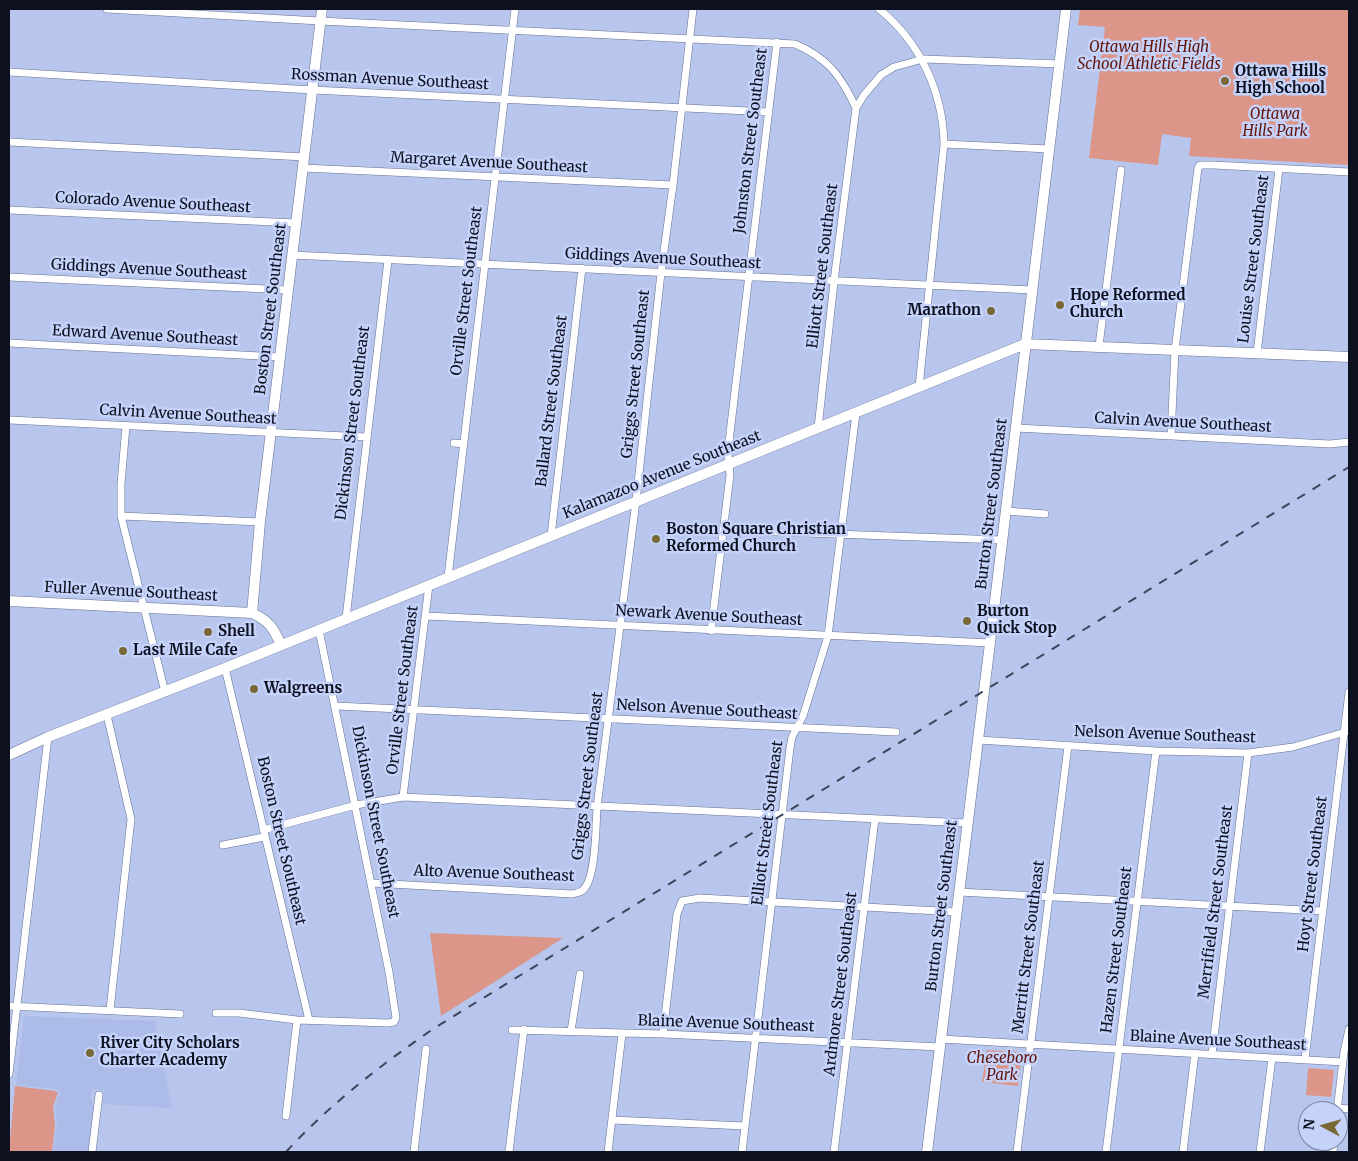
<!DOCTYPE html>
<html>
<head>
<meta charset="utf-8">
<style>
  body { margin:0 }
  #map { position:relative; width:1358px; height:1161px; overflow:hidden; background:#b8c5ec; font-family:Merriweather,serif }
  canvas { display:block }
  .frame { position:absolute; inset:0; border:10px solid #0d111f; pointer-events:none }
  .north { position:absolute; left:1298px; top:1101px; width:50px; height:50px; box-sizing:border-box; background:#c5d2fa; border:1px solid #7b85a2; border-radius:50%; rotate:276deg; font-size:14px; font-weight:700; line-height:20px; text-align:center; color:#0d111f }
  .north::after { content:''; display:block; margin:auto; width:18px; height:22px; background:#796836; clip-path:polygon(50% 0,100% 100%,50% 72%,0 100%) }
</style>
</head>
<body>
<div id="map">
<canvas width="1358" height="1161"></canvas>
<div class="frame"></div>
<div class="north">N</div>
</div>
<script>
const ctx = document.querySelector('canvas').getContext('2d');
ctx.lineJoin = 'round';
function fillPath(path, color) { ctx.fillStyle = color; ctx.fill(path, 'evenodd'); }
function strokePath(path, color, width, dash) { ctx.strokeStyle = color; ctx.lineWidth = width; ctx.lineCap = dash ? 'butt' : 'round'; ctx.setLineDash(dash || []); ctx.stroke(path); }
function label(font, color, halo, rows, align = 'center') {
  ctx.font = font + ' Merriweather,serif'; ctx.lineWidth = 5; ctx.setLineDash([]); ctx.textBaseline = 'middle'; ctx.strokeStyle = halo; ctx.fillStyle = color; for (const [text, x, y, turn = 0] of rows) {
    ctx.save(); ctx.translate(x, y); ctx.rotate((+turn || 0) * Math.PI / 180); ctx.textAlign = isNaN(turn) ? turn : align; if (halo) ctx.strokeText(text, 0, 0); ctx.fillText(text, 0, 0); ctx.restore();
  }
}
fillPath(new Path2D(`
  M24,1016L155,1021L172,1108L103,1104L104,1090L93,1089L90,1096L95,1110L90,1152H53L57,1124L55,1105L61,1092L56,1089L16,1085Z`), '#adbbe9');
fillPath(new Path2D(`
  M1080,9H1349V165L1189,156L1191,138L1162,134L1158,165L1089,158L1105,27L1078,25Z
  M430,933L563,938L441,1016Z
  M987,1050L1022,1052L1018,1086L982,1082Z
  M1308,1068L1334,1070L1331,1097L1306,1095Z
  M15,1086L55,1091L58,1093L53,1106L55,1126L52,1152H9Z`), '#db9689');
const street = new Path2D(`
  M107,9L320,21L795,44C828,58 841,76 856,108
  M879,9C920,42 943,92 944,144L919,387
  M9,72L312,90L769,112
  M9,142L305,157
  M944,144L1049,149
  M303,168L673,185
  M9,210L296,223
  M292,255L1032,290
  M9,277L288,290
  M9,343L280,357
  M1099,346L1121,170
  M1257,353L1279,169
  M9,420L367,437
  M126,426L121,484V516L165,692
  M818,428L835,273L856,108L864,95L881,75L894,67L923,59L1060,64
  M1016,428L1309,443L1330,444L1349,442
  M1171,436L1175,350L1198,168L1200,165H1213L1349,172
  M454,443L464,444
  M1006,511L1045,514
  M121,516L260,522
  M723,530L1002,540
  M551,536L582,268
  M448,577L515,9
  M426,616L990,643
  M346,618L388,260
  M711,631L730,475L728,456L730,433L777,42
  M225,668L309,1020
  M336,706L896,732
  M107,715L131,819L110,1010
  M978,740L1156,751L1248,753L1293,747L1349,731
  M403,797L429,585
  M263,830L356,805L403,797L967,823
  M223,845L264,837
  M372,883L572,894C576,893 580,893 583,890C596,879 596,824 597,807L636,501L661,273L673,185L693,9
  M959,892L1323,911
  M9,1006L180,1014
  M216,1013H239L297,1020L388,1023L394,1022L396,1018L389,972L319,630
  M512,1030L663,1034L940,1047
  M571,1031L580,974
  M663,1034L677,914L682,901L700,898L957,912
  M941,1039L1343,1062
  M1212,1054L1248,753
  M1305,1059L1349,692
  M9,1074L48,737
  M1338,1108L1349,1109
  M1337,1111L1344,1052L1349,1029
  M286,1116L297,1020
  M612,1120L745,1126
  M92,1152L99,1095
  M414,1152L426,1049
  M509,1152L524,1029
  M608,1152L622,1034
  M742,1152L790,748L792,737L803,716L828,636L856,413
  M834,1152L875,819
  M1017,1152L1068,746
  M1106,1152L1156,751
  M1183,1152L1195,1053
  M1260,1152L1272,1058
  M1333,1152L1334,1141`);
const secondary = new Path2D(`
  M9,601L252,613C269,621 273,627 281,645
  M252,613L260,522L322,9
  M9,755L48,737L225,668L1025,344L1349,357
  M927,1152L990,643L1066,9`);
strokePath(street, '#667195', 8);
strokePath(secondary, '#667195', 11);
strokePath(street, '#fff', 7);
strokePath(secondary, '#fff', 10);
strokePath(new Path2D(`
  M286,1152C330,1104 382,1064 436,1027L1349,467`), '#3e455a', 2, [9, 9]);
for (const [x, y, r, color] of [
  [1225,81,5,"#796836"],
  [1060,305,5,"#796836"],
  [991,311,5,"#796836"],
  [656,539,5,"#796836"],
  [967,621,5,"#796836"],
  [208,632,5,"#796836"],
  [123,651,5,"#796836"],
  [254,689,5,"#796836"],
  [90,1053,5,"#796836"]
]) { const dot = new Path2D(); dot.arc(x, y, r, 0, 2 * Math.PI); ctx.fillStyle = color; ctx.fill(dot); strokePath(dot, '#c5d2fa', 2); }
label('italic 15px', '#63150a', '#c5d2fa', [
  ["Ottawa Hills High",1149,48],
  ["School Athletic Fields",1149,65],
  ["Ottawa",1275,115],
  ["Hills Park",1275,132],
  ["Cheseboro",1002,1059],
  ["Park",1002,1076]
]);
label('bold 15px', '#0d111f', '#c5d2fa', [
  ["Ottawa Hills",1235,72],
  ["High School",1235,89],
  ["Hope Reformed",1070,296],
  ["Church",1070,313],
  ["Marathon",981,311,"right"],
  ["Boston Square Christian",666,530],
  ["Reformed Church",666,547],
  ["Burton",977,612],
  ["Quick Stop",977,629],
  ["Shell",218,632],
  ["Last Mile Cafe",133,651],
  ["Walgreens",264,689],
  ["River City Scholars",100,1044],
  ["Charter Academy",100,1061]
], 'left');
label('15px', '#0d111f', '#c5d2fa', [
  ["Rossman Avenue Southeast",390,80,3],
  ["Johnston Street Southeast",751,141,-83],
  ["Margaret Avenue Southeast",489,163,3],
  ["Colorado Avenue Southeast",153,203,3],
  ["Giddings Avenue Southeast",663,259,3],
  ["Louise Street Southeast",1254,259,-83],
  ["Elliott Street Southeast",823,266,-83],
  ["Giddings Avenue Southeast",149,270,3],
  ["Orville Street Southeast",467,291,-83],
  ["Boston Street Southeast",271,309,-83],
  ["Edward Avenue Southeast",145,336,3],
  ["Griggs Street Southeast",636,374,-84],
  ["Ballard Street Southeast",552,401,-83],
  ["Calvin Avenue Southeast",188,415,3],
  ["Dickinson Street Southeast",353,423,-83],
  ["Calvin Avenue Southeast",1183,423,3],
  ["Kalamazoo Avenue Southeast",662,475,-22],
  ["Burton Street Southeast",992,504,-83],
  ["Fuller Avenue Southeast",131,592,3],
  ["Newark Avenue Southeast",709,616,3],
  ["Orville Street Southeast",403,690,-83],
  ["Nelson Avenue Southeast",707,710,3],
  ["Nelson Avenue Southeast",1165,735,2],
  ["Griggs Street Southeast",588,776,-83],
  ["Dickinson Street Southeast",375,822,79],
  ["Elliott Street Southeast",768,823,-83],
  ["Boston Street Southeast",281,841,77],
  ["Alto Avenue Southeast",494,874,2],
  ["Hoyt Street Southeast",1313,874,-83],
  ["Merrifield Street Southeast",1216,902,-83],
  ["Burton Street Southeast",942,906,-83],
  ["Merritt Street Southeast",1029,947,-83],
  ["Hazen Street Southeast",1117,950,-83],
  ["Ardmore Street Southeast",841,984,-83],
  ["Blaine Avenue Southeast",726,1024,2],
  ["Blaine Avenue Southeast",1218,1041,3]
]);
</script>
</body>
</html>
